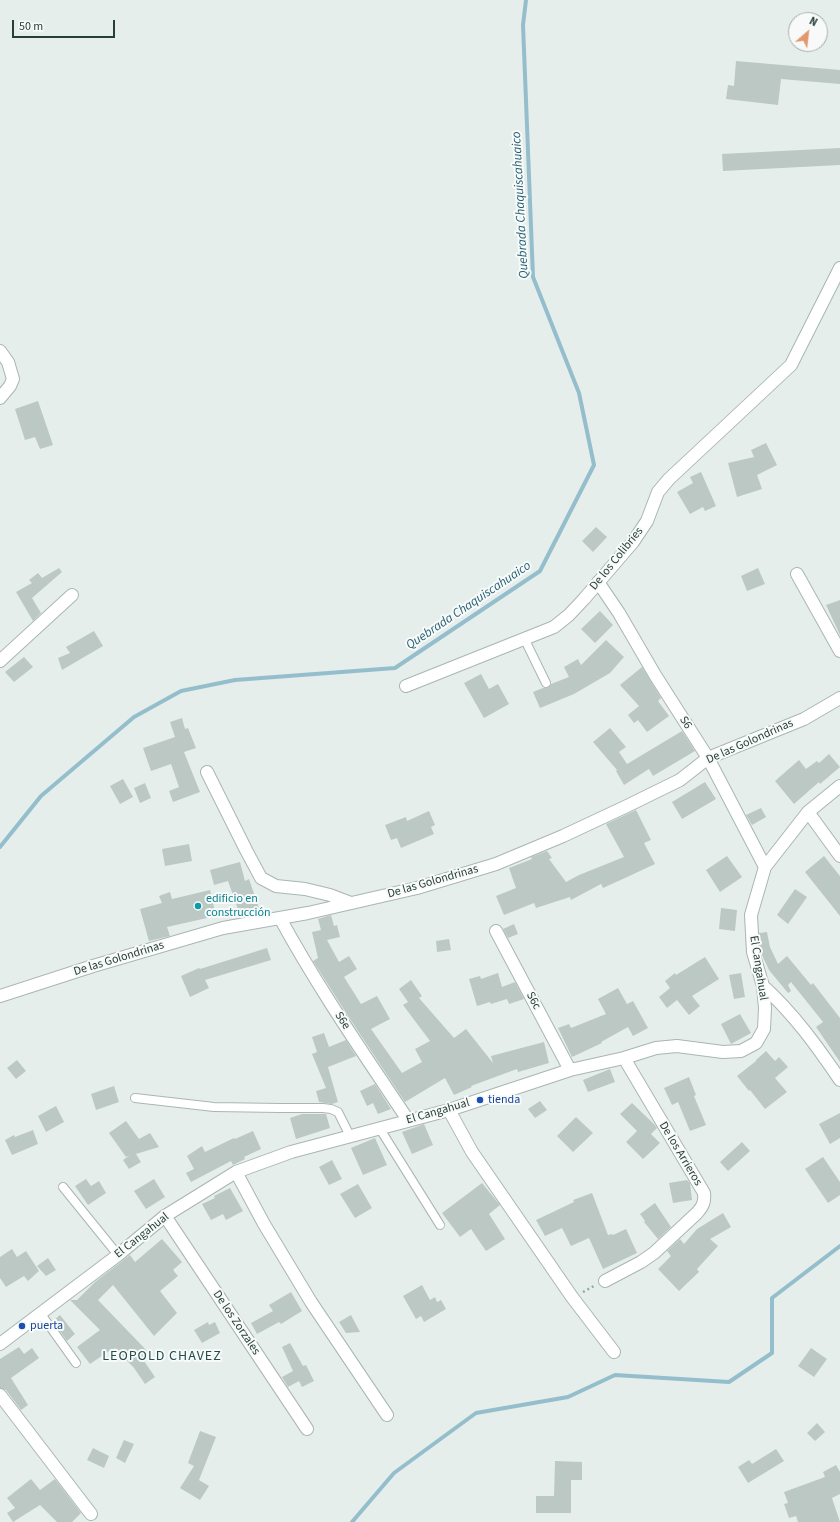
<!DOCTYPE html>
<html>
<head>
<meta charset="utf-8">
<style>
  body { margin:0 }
  #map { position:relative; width:840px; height:1522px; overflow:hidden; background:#e6eeeb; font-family:"Source Sans 3",sans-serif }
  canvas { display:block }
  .north { position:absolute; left:788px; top:12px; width:40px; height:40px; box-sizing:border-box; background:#f7faf9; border:1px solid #a4afad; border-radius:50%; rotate:28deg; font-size:11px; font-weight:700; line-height:16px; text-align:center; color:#273e3a }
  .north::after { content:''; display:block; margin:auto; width:14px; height:18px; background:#e4976e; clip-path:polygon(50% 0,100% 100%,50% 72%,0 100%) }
  .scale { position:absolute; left:12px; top:20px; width:103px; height:18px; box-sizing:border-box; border:2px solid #273e3a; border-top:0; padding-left:5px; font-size:12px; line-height:14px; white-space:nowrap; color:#273e3a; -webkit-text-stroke:3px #f7faf9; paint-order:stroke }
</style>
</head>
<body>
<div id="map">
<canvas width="840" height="1522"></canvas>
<div class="north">N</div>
<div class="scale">50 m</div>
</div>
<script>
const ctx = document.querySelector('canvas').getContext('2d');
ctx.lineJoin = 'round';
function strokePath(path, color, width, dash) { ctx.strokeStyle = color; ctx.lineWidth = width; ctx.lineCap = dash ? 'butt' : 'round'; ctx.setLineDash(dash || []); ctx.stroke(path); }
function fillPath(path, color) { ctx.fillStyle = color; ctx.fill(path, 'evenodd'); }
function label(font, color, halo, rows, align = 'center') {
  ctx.font = font + ' "Source Sans 3",sans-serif'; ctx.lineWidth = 4; ctx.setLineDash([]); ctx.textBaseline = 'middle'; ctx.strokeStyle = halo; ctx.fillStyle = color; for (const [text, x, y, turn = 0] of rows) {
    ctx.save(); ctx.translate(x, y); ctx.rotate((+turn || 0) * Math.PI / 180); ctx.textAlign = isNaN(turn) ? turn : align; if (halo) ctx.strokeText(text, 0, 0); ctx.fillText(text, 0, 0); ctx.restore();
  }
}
strokePath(new Path2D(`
  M0,847L41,796L134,717L181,691L235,680L395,668L540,571L594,465L579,393L533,277L523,25L526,0
  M352,1522L394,1473L476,1413L568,1397L615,1375L729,1382L772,1353V1298L840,1246`), '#95becc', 4);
fillPath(new Path2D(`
  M736,61L840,70V84L781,79L778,105L726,99L728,85L734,86Z
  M840,148V165L723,171L722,154Z
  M38,401L53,445L40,449L35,437L25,440L15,409Z
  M766,443L777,465L757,475L762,489L737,497L728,463L754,457L751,450Z
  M701,472L716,506L705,511L703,507L690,514L677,492L693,483L690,477Z
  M596,527L607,537L593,552L582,541Z
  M59,568L62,572L32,598L41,613L33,621L16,592L32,583L29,580L38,573L42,578Z
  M758,568L765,584L747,591L741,576Z
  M840,600V635L826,605Z
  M600,611L613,625L595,643L581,629Z
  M94,631L103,646L62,670L58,658L70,653L66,647Z
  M606,640L624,657L610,673L574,694L540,708L533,692L543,688H548L551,684L569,677L564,667L578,659L581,665Z
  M24,657L33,667L14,682L5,672Z
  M642,667L661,698L658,701L669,716L647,732L638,720L634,723L628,715L639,706L620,685Z
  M481,674L489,689L498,684L509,704L484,718L464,683Z
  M182,718L185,729L188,728L196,748L184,752L200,792L173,802L169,791L179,787L171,764L151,771L143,748L175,737L170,722Z
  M610,728L626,747L619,752L627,764L682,731L695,751L653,776L649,769L624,785L616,771L617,770L593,742Z
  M829,754L840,767L820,784L819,782L794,804L775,781L799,760L806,769L817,761L819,763Z
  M123,779L133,797L120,804L110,786Z
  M705,782L716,799L682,819L672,802Z
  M145,783L151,798L140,803L134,788Z
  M761,808L766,817L752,825L746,815Z
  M636,810L651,840L644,843L655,864L625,878L603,888L601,884L571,900L570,897L536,908L534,903L504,915L496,896L516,888L509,868L532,859L531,857L547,851L552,858L549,859L566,882L579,875L624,857L606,824Z
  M429,811L435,825L431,827L434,834L401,848L397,838L391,840L385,825L406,817L407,821Z
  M189,844L192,861L165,866L162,849Z
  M727,856L742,877L720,892L706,870Z
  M824,856L840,876V916L805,872Z
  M240,862L245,881L249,879L259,908L240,915L228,881L214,885L210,870Z
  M795,889L807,897L788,924L777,915Z
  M210,890L216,916L167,927L170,936L149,941L140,909L162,903L159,896L170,892L172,899Z
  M721,908L737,910L735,931L719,929Z
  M331,915L334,926L337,925L340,937L327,940L339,962L349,956L357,969L344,977L361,1004L377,996L390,1019L371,1029L402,1073L422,1062L415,1049L430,1041L403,1005L408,1002L399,989L411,980L422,996L419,998L454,1038L466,1029L493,1063L491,1056L544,1042L549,1063L518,1072L517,1069L471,1086L472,1087L454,1095L445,1078L405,1102L348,1016L313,961L318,958L312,932L321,930L318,919Z
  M514,924L518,934L508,938L503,929Z
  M767,932L770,947L778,964L787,956L811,985L813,983L840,1018V1062L816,1027L823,1022L791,982L788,985L791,991L788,993L769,970L760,951L759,933Z
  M449,939L451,950L437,952L436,941Z
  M267,948L271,960L205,980L209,988L190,997L181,976L199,968L200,969Z
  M705,957L719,979L692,996L700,1006L689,1015L677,1000L667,1008L659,997L670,988L665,981L675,973L676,975Z
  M498,973L502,987L515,982L524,999L509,1004L507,999L491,1004L490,1002L477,1006L469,979L480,976L481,979Z
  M741,973L745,997L734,999L729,975Z
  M618,988L627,1004L633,1001L648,1028L633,1036L628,1027L601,1042L602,1043L572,1057L558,1028L569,1024L571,1028L606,1014L598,999Z
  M740,1014L751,1033L731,1044L721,1024Z
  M324,1033L329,1047L346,1040L356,1056L328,1067L338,1102L332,1104L319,1102L316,1091L326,1088L312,1054L317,1052L312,1037Z
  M766,1051L775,1061L779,1057L788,1067L775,1078L787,1092L765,1109L750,1090L749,1091L737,1076L756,1061V1060Z
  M17,1060L26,1071L16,1079L7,1068Z
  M610,1069L615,1082L588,1092L583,1080Z
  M689,1077L696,1095L694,1096L706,1125L690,1131L678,1102L672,1105L664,1088Z
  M375,1084L391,1109L378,1114L373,1103L367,1106L360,1091Z
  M114,1086L119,1102L96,1110L91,1094Z
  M540,1101L547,1110L535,1118L528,1109Z
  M632,1103L654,1124L657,1128L651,1134L660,1143L643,1159L626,1142L637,1131L620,1114Z
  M56,1106L64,1122L46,1132L38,1116Z
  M840,1113V1138L830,1144L819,1124Z
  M302,1114H326L330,1128L296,1139L290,1118Z
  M576,1117L593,1133L573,1152L557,1136Z
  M126,1121L139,1139L150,1133L159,1147L136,1154L141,1162L129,1169L123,1160L130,1155L126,1157L109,1133Z
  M424,1124L433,1145L412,1154L402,1132Z
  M33,1130L38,1144L12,1155L5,1140L14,1135L15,1137Z
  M253,1131L261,1149L244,1157L245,1159L233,1165L231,1161L191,1182L186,1173L194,1169L187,1156L202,1146L205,1152L234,1138L235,1139Z
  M375,1138L387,1165L363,1175L351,1148Z
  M742,1142L750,1151L728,1171L720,1162Z
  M823,1157L840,1182V1195L828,1203L805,1169Z
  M332,1160L342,1179L329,1185L319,1167Z
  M86,1179L91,1186L99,1181L106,1193L88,1205L75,1186Z
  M154,1179L165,1197L146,1209L134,1191Z
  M687,1180L690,1183L692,1200L673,1203L669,1183Z
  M482,1183L500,1205L489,1214L505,1239L486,1251L471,1229L460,1237L442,1213Z
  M358,1184L372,1208L355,1218L340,1194Z
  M230,1188L243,1211L226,1220L223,1214L211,1220L202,1204L215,1198L214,1196Z
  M592,1193L608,1235L612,1234L613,1235L626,1229L637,1253L603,1269L589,1238L571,1246L562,1228L545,1236L536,1220L574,1202L573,1200Z
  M655,1203L671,1227L658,1239L644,1222L645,1221L640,1214Z
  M723,1213L731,1227L710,1239L718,1246L697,1269L699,1272L679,1291L658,1269L671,1256L667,1251L680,1239L684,1244L697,1229Z
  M162,1239L182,1262L173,1270L178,1276L160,1291L177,1313L154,1336L113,1285L98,1300L151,1355L144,1361L155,1377L145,1384L134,1368L115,1348L113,1350L112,1349L90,1364L77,1347L100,1330L70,1300H77L95,1282L130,1255L135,1262Z
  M12,1249L17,1257L26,1251L39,1271L28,1281L24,1276L6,1287L0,1278V1257Z
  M48,1258L56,1270L46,1276L37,1266Z
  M422,1285L430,1300L435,1297L437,1302L441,1300L446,1309L424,1322L421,1316L416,1319L403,1296Z
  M291,1292L302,1311L281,1324L279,1322L257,1334L251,1323L273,1311L269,1305Z
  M60,1315L75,1334L67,1341L53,1321Z
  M351,1315L360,1332L346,1333L339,1322Z
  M208,1322L209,1325L215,1322L220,1333L202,1343L194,1330Z
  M290,1343L303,1366L306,1365L314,1381L302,1387L299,1381L288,1387L282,1377L293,1371L282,1347Z
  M19,1347L24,1354L32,1348L39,1358L11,1378L28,1405L21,1410L6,1390L0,1388V1359Z
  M811,1348L827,1359L814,1377L798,1366Z
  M817,1423L825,1432L815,1441L807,1433Z
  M200,1431L216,1437L199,1480L209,1486L200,1500L180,1488L194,1466L188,1463Z
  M124,1440L134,1444L125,1463L116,1458Z
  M93,1448L109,1456L104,1468L87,1460Z
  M776,1449L784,1461L748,1483L738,1467L749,1460L752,1464Z
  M555,1461L582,1462V1480H571V1513H536V1496H554Z
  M836,1465L840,1472V1494L832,1498L840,1522H798L796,1516L789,1518L784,1504L788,1503L784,1492L825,1477L823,1472Z
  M31,1479L40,1490L55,1479L81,1513L72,1522H57L40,1505L13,1522L7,1513L15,1508L7,1498Z`), '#bcc8c4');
const service = new Path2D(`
  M524,638L546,683
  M135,1098L214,1107L280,1108H323L331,1109L338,1112L350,1136
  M380,1129L440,1225
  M63,1187L118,1255
  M41,1314L76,1363`);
const minor = new Path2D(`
  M0,351L8,362L13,379L10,386L0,398
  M797,574L840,651
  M598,582L619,613L655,675L708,758L765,867
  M0,661L72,595
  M406,686L554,627L569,615L584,599L633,542L647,521L658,492L669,479L791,365L840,268
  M207,772L246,850L261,878L276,886L305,889L330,895L351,903
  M808,812L840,856
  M280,918C318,988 364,1054 408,1120
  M496,931L570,1070
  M763,986C793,1013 817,1046 840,1080
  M0,996L93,966L223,928L308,913L417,888L496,864L563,836L627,806L680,780L708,758L804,719L840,698
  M449,1110L472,1152L572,1297L614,1352
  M236,1172L264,1224L311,1302L387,1415
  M165,1216L307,1429
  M605,1281L641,1262L654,1253L697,1213C703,1206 705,1202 704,1193L624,1058
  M0,1344L118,1255L165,1216L236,1172L291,1152L449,1110L570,1070L624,1058L656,1048L677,1046L723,1052L741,1051L756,1043L764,1029L765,1008L763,986L753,952L751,915L765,867L808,812L840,786
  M0,1395L91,1514`);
strokePath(service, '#a9b6b2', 10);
strokePath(minor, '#a9b6b2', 14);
strokePath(new Path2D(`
  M583,1292L594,1286`), '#8aaea6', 2.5, [2, 3]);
strokePath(service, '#fff', 8);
strokePath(minor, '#fff', 12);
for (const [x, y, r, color] of [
  [198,906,4,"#0f9aa8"],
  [480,1100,4,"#1a4fb4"],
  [22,1326,4,"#1a4fb4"]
]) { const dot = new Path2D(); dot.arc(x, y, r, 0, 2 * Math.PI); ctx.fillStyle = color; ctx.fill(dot); strokePath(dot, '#f7faf9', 1.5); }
label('12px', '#273e3a', '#f7faf9', [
  ["De los Colibries",617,559,-51],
  ["S6",685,723,57],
  ["De las Golondrinas",750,742,-24],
  ["De las Golondrinas",433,882,-16],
  ["De las Golondrinas",119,959,-17],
  ["El Cangahual",758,968,81],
  ["S6c",533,1001,62],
  ["S6e",342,1021,57],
  ["El Cangahual",438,1112,-16],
  ["De los Arrieros",680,1154,59],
  ["El Cangahual",142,1236,-38],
  ["De los Zorzales",236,1323,56]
]);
label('12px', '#0d838f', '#f7faf9', [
  ["edificio en",206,899],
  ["construcción",206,913]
], 'left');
label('12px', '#164399', '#f7faf9', [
  ["tienda",488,1100],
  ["puerta",30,1326]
], 'left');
label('italic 13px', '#266075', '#f7faf9', [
  ["Quebrada Chaquiscahuaico",521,205,-93],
  ["Quebrada Chaquiscahuaico",469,606,-34]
]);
ctx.letterSpacing = '1px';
label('14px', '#244f49', '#f7faf9', [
  ["LEOPOLD CHAVEZ",162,1357]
]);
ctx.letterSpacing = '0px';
</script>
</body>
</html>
